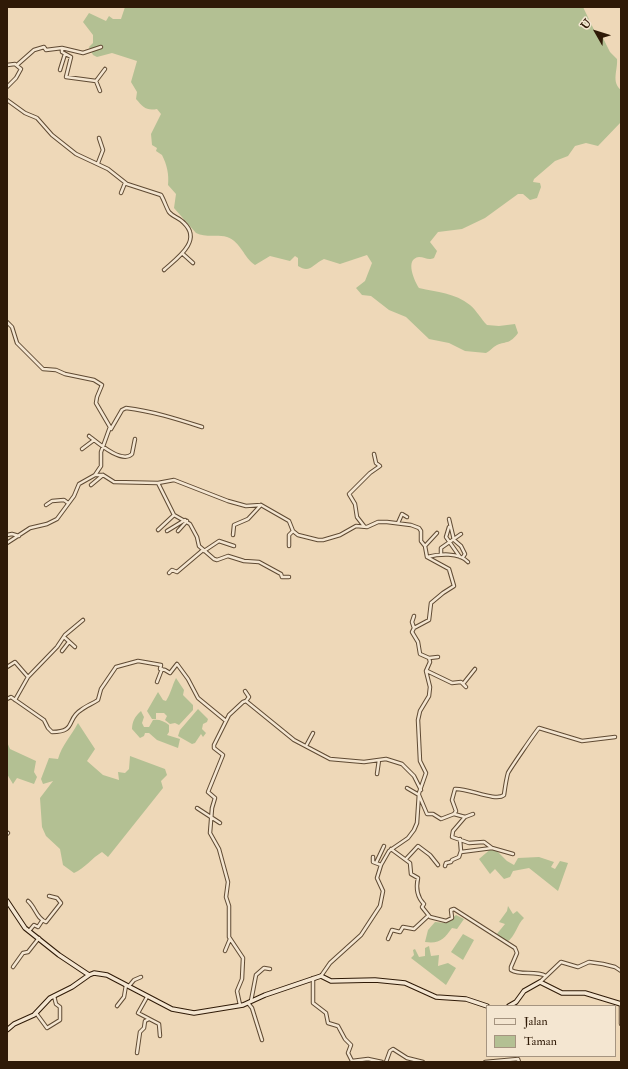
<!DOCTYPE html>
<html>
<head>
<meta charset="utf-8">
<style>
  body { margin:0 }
  #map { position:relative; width:628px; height:1069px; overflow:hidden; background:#eed8b8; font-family:"IM FELL Double Pica",serif }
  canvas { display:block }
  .frame { position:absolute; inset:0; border:8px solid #2f1a07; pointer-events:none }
  .legend { position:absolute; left:486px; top:1005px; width:130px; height:52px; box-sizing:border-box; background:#f4e6d1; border:1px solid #a59480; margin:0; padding:5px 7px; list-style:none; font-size:12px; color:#2f1a07 }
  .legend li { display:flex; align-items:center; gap:8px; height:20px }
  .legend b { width:20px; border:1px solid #a59480 }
  .north { position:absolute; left:576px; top:12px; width:40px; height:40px; -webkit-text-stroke:3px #f4e6d1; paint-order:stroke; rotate:309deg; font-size:11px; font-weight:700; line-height:16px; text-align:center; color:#2f1a07 }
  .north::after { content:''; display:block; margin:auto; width:14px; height:18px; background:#2f1a07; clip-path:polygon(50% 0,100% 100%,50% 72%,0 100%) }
</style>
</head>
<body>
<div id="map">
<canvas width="628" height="1069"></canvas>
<div class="frame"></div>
<ul class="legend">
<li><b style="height:5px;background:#f4e6d1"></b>Jalan</li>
<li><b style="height:11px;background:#b3c093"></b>Taman</li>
</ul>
<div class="north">U</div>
</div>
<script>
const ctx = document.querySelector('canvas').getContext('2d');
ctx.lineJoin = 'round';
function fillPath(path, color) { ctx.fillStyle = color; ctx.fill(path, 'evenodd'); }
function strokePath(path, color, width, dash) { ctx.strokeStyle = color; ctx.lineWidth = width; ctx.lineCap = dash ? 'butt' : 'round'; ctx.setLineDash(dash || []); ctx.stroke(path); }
fillPath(new Path2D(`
  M125,7H583L596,34L603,38L610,52L617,59C618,70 611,82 621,90V122L598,146L586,143L575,146L568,156L555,161L534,179L533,182L540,183L541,187L537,198L530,200L523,194H518L485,218L462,229L438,232L430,242L437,251L434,258C428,261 425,257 419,257C404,259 415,282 419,288C437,292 455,293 470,305C477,311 481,319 487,325L499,326L515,324L518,333C510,344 507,341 497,345C493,347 490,351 486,353L465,351L449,343L429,339L406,317L389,310L371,296L362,295L356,288L365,281L372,263L367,255L340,264L324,259C313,264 310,274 298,266V258L295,256L290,261L270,256L255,265C244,258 241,242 227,237C217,234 206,238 196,233L174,208L176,194L168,185C169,174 167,165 162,155L156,151L157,148L152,145L151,134L161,114L157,109C146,111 143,107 136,99L137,92L131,82L137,61L112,53L97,57L93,55L89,47L93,43V35L83,22L89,13L106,21L109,16L113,19H121Z
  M176,678L184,690L183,695L193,705V710L179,725L175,723L170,724L165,720L167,716L164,713H156V719H152L147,711L158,692L163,700L166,701C171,693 172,686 176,678Z
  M198,709L208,719L207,722L203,724L202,729L206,733L203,737L201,734L195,743L192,744L178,736L180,730Z
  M141,711L144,717L142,723L144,727H149L153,720C159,719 164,721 169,725V732L167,735L180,739L178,748L157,740L149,733H145L144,736L140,738L132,729C132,722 135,716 141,711Z
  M78,723L95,749L87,761L103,775L119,780L118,772L125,773L129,769L130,756L165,769L167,775L161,781L163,788L108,857L102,852C92,858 85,868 74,873L63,865L60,849L46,836L42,827L40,798L53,781L43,784L41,779L49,758L58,759C62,745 71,736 78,723Z
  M7,742L10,749L36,761L34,772L37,777L34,784L17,778L13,784L7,774Z
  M493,847L507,861L514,865L518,858L539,857L554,862L551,867L555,869L560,861L568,863L558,891L529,868L513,871L510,877L504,879L495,869L490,874L479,859Z
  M508,906L513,914L517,911L524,918C517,924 516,936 507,942L496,935L505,924L499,922L507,911Z
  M456,915L464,919L457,929L452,928C444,939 440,944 425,942L428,930L435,922L446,923Z
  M463,934L474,940L463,960L451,952Z
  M429,946L431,956L439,955L438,966L448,963L456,968L446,985L411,958L414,955L413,950L415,949L419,957L425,956V948Z`), '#b3c093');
const street = new Path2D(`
  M62,48V52L71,57L66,77L96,81L105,69
  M7,65L15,64L21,69L16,78L7,87
  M17,65L34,50L44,47L46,50L62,48L83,53L101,47
  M60,70L65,54
  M96,81L100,91
  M7,100L25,113L37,118L52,135L76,154L108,169L127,184L161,195C164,200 166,207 169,212C173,217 180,218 184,223C203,241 176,259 164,270
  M98,163L103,150L99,138
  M121,193L125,183
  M183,254L193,263
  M7,322L12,327L17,343L43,369L56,370L65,374L94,380L102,385L97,397L96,403L110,427L101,452V466L95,475
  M111,429L122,410L126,408C152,411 177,419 202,427
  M89,436C98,443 122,464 132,454L135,439
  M82,449L94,440
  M158,483L174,515L190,524L197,537L199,546L214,559L217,560L228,556L244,561L259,562L281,574L282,577H289
  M91,485L103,475
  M46,505L52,501L64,500L68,503
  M449,519L454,540L461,546L465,554L463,557
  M398,523L402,514L407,517
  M364,526L357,517L355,504L349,494L370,473L380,466L376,463L374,454
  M449,527L446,537L460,557
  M158,530L174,515
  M167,531L185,520
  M178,531L187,521
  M7,535L12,534L19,536
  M233,535L234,525L248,519L261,505
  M7,543L30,528L47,524L57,519L74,496L79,484L95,475H103L114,482L158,483L174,480L228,501L246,506L261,505L289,521L293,531L298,535L318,540H323L340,535L356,526L367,527L378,522H387L411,525L419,528L421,531V541L425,546L427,557L449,569L454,586L443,593L431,603L429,620L414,628L412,632L418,642L420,654L429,658L430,662L426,671L430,687L429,696L420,711L418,720L420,761L426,773L419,793L417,823L414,830L408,838L389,851L381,865L377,878L383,891L380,906L361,935L330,963L321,976
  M289,546V535L293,531
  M425,546L437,533
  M204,551L219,541L234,546
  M441,554V548L461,534
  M427,557C439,554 459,552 468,562
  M169,573L172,570L177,572L203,550
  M414,628L412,622L414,616
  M64,637L75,647
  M62,651L69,642
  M429,658L438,657
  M7,667L15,662L28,677L15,700
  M427,671L452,683L461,682L466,687
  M28,677L57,647L65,635L83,620
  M157,682L162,669
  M463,684L475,669
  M245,691L249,697L246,701
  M7,699L11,697L44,720L48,728L52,732C77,732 66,719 81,710C86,706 92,704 98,700L101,689L116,667L138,661L161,665L160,669L165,670L170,673L177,664L188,679L198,698L226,721
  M306,746L313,733
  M377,774L379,760
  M407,788L419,795L427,814H433L441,819L454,814L465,817L473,814
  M197,808L220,823
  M454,814L456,811L452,800L455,789C468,788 496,802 504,795C505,788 506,780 508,773C510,769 536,731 539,728L582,741L615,737
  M465,817L453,831L452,837L469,843L484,842L492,848L513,854
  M7,834L8,833
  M391,849L410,863L411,874L418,878C416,887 417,897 424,904L422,907L430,917L446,921L452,918L451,910L454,909L515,948L517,953L511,967V970C521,976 535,970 546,976
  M461,852L492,848
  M373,857V862L381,865
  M406,859L418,846L430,855L438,865
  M376,863L384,846
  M445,866L446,863L451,862L452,860L459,857L461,851L460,839
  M28,901C36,908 36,918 46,922L61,903L57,898L49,896
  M29,931L34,925L38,927L42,921
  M388,939L392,930L400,932L403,927L414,929L428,916
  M225,951L230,939
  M13,967L23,953L28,952L39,938
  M313,978V1003L326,1013L328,1023L338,1026L345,1039L351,1045L348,1053L352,1061L368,1059L382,1062
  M540,982L561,962L578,967L589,962L603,964L615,967L621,971
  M129,986L134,980L141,977
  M147,997L138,1013L159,1024L160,1036
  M251,1001L256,975L264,968L270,969
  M248,1003L252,1008L262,1040
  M240,1005L237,991L242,979L243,958L229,937V906L226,897L228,882L219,849L210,833L212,808L215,798L208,792L223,755L214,748V745L229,715L243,702L246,701L294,740L330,759L364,762L386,759L402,764L414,776L421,790
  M117,1006L124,997L126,985
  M36,1013L47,1028L60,1020V1007L56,1004L54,996
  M621,1024V1004
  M137,1053L140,1032L144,1028L145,1021L149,1019
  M386,1062L390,1051L393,1049L407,1058L423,1062
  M485,1062L518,1059L519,1062`);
const secondary = new Path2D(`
  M7,901L25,928L59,955L89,975L94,973L107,975L172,1009L194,1013L243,1005L265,995L321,976L331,981L375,980L405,983L436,997L466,999L487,1006
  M509,1006L516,1002L524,991L540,982L562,993H585L621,1004
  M7,1030L14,1024L34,1015L50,998L72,987L89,975`);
strokePath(street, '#5f4a33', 4.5);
strokePath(secondary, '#2f1a07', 5.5);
strokePath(street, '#f4e6d1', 2.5);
strokePath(secondary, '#f4e6d1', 3.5);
</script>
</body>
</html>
